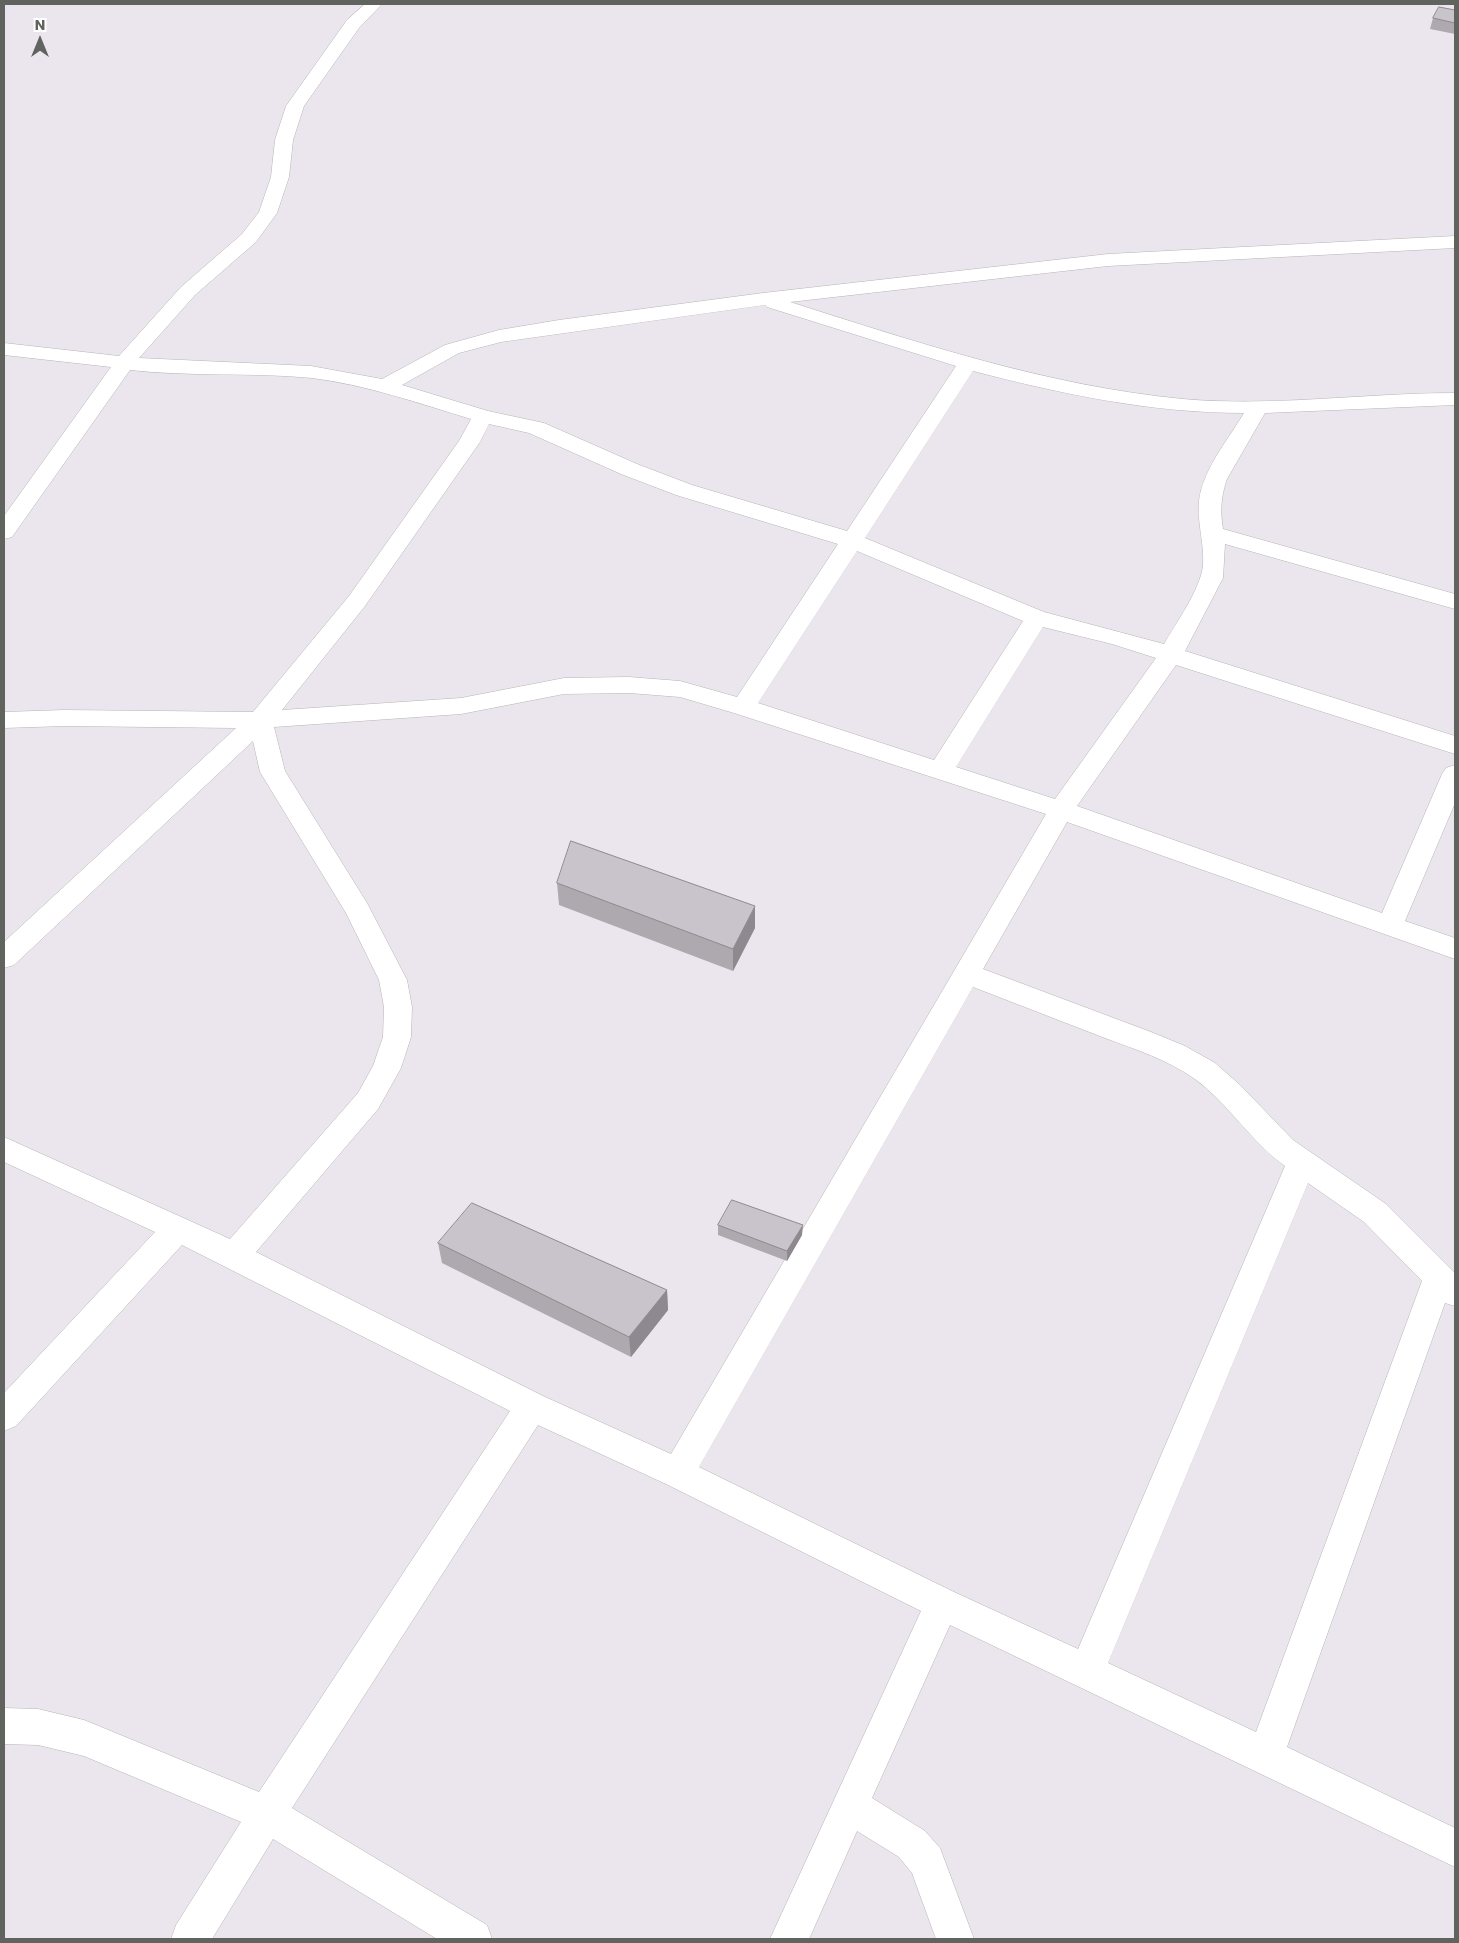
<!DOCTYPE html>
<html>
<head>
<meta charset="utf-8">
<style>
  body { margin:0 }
  #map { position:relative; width:1459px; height:1943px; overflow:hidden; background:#ebe6ee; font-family:Poppins,sans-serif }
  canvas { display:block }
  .frame { position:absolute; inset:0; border:5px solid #61645e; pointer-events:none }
  .north { position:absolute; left:15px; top:15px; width:50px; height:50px; -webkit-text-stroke:4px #fff; paint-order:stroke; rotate:0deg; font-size:14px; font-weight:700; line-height:20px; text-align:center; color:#61645e }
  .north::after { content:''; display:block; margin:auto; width:18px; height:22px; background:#61645e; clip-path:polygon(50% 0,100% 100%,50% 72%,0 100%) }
</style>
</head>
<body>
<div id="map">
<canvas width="1459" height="1943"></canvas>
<div class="frame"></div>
<div class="north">N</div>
</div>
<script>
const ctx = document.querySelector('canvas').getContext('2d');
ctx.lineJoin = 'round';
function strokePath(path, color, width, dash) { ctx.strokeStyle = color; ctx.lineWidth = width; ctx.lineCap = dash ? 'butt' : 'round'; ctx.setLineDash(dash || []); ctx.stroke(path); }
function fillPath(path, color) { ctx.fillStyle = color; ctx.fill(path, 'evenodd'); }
const street = new Path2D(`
  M365,4H382L359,28L304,106L293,140L289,177L277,213L256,242L195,295L139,358L311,366L382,379L445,345L499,330L559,320L763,293L1108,254L1455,236V248L1108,266L790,302C919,343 1048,386 1183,399C1273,407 1365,393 1455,393V405L1265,413L1227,479C1221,496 1220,511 1223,529L1455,594V609L1225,544L1223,578L1185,651L1455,736V754L1176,665L1077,806L1382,913L1442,774L1446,768L1455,765V803L1405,921L1455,938V959L1067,822L983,969L1151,1032L1185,1046L1215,1063L1240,1085L1293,1140L1386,1204L1455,1273V1306L1445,1303L1287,1747L1455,1828V1867L950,1625L872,1798L925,1831L940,1848L974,1939H936L912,1873L899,1857L857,1831L809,1939H770L921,1611L666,1484L538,1425L292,1808L487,1925L492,1939H437L273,1839L212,1939H171L176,1925L241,1822L84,1756L38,1745L4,1744V1708L38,1709L84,1720L259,1792L510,1411L182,1245L16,1426L4,1431V1393L155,1232L4,1162V1137L230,1239L358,1093L373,1066L383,1037L384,1007L379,980L346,913L260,772L253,741L14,965L4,968V942L236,728L65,726L4,728V712L65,710L253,712L349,596L459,441L471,419C418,403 367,385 312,378C252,372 190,377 130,370L12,537L4,539V516L111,367L4,355V343L119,356L181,287L242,234L259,212L271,177L275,140L286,106L347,20ZM765,305L767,307L956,366L847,531L692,485L637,464L544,423L488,411L402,385L459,353L501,342ZM973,371C1062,394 1151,413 1244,413C1229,438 1209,462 1201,490C1194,515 1205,541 1203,566C1200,590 1176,623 1164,644L1044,612L865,538ZM489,424L529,433L621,474L676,495L838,544L737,697L680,681L629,677L564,678L461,698L282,710L365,606L480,442ZM857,551L1023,621L934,760L758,703ZM1043,627L1112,644L1156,658L1055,799L956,767ZM629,693L680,697L734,713L1046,814L671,1454L543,1396L256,1252L378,1109L401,1068L411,1037L412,1007L407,980L367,903L285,771L274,727L461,714L564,694ZM973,987C1017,1004 1061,1021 1105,1038C1135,1049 1168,1060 1195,1079C1229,1104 1251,1142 1285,1166L1078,1649L954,1592L699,1467ZM1308,1183L1364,1222L1422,1281L1256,1732L1108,1663Z`);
strokePath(street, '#b3b6b1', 1);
fillPath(street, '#fff');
fillPath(new Path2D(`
  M1455,10V34L1430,29L1433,18Z
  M557,883L755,928L733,971L559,905Z
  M718,1225L802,1235L787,1261L718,1235Z
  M438,1243L667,1290L668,1310L631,1357L442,1263Z`), '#ada9af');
fillPath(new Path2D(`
  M755,906V928L733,971V949Z
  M803,1225L802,1235L787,1261V1251Z
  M667,1290L668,1310L631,1357L629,1337Z`), '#8d898e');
const building = new Path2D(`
  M1439,7L1455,10V23L1433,18Z
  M571,841L755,906L733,949L557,883Z
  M732,1200L803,1225L787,1251L718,1225Z
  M472,1203L667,1290L629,1337L438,1243Z`);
fillPath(building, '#c9c4cb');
strokePath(building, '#8d898e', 1);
</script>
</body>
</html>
